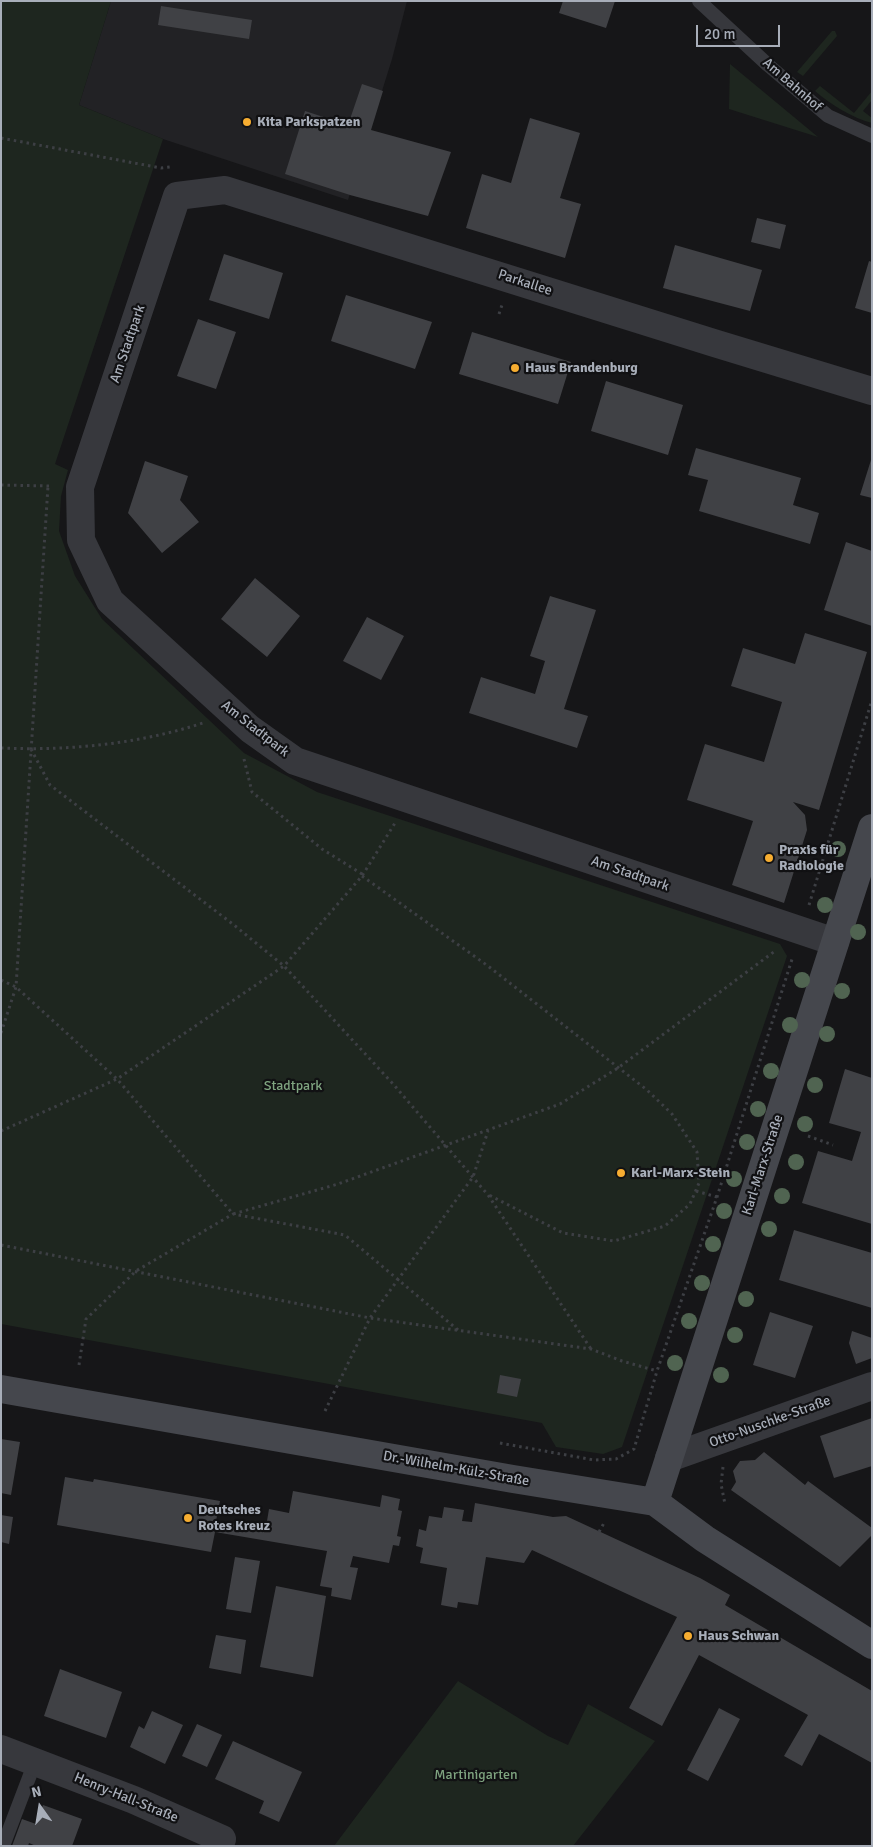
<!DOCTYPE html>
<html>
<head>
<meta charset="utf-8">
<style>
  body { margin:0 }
  #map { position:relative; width:873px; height:1847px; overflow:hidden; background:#161618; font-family:Signika,sans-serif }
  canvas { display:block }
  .frame { position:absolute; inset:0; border:2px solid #a8aeb9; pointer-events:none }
  .north { position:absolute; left:15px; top:1782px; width:50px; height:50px; -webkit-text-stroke:4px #111113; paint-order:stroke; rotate:347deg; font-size:14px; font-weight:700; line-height:20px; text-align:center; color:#a8aeb9 }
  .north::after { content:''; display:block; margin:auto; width:18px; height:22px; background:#a8aeb9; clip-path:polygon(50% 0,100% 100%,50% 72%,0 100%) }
  .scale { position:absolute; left:696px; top:25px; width:84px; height:22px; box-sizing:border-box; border:2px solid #a8aeb9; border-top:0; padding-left:6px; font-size:15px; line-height:18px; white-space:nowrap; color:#a8aeb9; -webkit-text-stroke:4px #111113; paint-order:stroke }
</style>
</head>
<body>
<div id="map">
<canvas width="873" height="1847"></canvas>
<div class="frame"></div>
<div class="north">N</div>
<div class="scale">20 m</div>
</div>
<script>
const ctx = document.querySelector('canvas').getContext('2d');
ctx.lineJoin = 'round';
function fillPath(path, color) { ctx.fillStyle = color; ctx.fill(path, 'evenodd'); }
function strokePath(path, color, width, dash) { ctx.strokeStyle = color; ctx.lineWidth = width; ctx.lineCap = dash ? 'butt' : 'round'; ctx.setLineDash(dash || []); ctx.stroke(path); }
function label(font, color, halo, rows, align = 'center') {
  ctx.font = font + ' Signika,sans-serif'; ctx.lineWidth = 4.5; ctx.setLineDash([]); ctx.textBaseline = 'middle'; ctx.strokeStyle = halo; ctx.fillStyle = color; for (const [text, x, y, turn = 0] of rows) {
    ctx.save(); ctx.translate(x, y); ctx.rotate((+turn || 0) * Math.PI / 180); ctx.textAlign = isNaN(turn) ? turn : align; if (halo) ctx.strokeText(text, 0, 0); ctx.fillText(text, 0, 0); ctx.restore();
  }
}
fillPath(new Path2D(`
  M111,1H407L392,59L348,200L163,139L79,105Z`), '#222225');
fillPath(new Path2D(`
  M1,1H111L79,105L163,139L55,464L68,470L61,496L59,531L75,576L102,619L244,753L317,792L780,944L787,956L622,1447L603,1454L556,1447L542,1423L1,1324Z
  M832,31H835L837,36L803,76L797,72Z
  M730,64L818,137L729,109Z
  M820,86L854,113L872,91V100L863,111L872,118V123C852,118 830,104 815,91Z
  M458,1681L548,1736L568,1745L588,1704L655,1741L573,1846H334Z`), '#1e261f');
fillPath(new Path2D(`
  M563,1H615L606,28L559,13Z
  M161,6L252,20L249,39L158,25Z
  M362,84L383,91L371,130L451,152L428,216L350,195L285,174L305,111L348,125Z
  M530,118L580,133L560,198L581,204L565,258L466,228L482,174L511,183Z
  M757,218L786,225L780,249L751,242Z
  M675,245L762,270L750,311L663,288Z
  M224,254L283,273L269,319L209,300Z
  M869,261L872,262V313L855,308Z
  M346,295L432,322L415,369L331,341Z
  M198,319L236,332L216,389L177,376Z
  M472,332L571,362L558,404L459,374Z
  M606,381L683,405L668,455L591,431Z
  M696,448L801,478L793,505L819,513L810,544L699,511L708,480L688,475Z
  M871,460H872V498L860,495Z
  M145,461L188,476L180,500L199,522L162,553L128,513Z
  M846,542L872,551V626L824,610Z
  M255,578L300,616L267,657L221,619Z
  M550,596L596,610L564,709L588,716L577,748L469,713L481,677L535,694L545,661L530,656Z
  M367,617L404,636L381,680L343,661Z
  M805,633L867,652L819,810L793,802L805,815L807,830L784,903L732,885L753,821L687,800L705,744L764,762L782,702L731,686L743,648L795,664Z
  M845,1069L872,1078V1224L802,1203L818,1151L852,1161L861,1132L829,1123Z
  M794,1230L872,1253V1308L779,1280Z
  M770,1312L813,1326L795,1378L753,1365Z
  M852,1331L872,1338V1358L856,1364L849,1343Z
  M500,1375L521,1379L517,1397L497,1393Z
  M872,1418V1466L834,1478L820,1436Z
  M1,1439L20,1442L11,1495L1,1493Z
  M764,1452L805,1485L808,1481L872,1528V1535L840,1567L731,1490L736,1482L733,1471L740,1461L755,1460Z
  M65,1477L93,1482L94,1479L220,1501L216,1521L266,1527L269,1509L289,1513L293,1491L380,1507L382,1495L400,1499L398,1510L402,1511L397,1536L401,1537L399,1546L393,1545L389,1563L353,1556L350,1567L358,1568L351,1600L331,1596L332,1588L320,1586L327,1551L215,1532L211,1552L57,1525Z
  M475,1503L553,1517L566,1516L700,1578L730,1595L725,1605L872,1691V1763L819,1734L802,1766L784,1756L808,1715L699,1655L662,1726L629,1708L677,1617L532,1550L524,1563L486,1557L478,1605L458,1602L457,1608L441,1605L447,1568L420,1563L423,1548L416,1546L419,1529L426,1531L429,1516L442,1518L444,1507L464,1510L462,1521L472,1522Z
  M1,1515L13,1517L9,1544L1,1542Z
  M235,1557L260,1561L251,1613L226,1609Z
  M276,1586L326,1596L313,1677L260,1667Z
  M216,1635L246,1640L241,1674L209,1668Z
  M60,1669L122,1692L106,1738L44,1716Z
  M719,1708L740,1719L708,1781L687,1770Z
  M152,1711L183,1725L165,1764L130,1747L139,1726L144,1729Z
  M197,1724L222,1735L207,1767L182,1756Z
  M233,1741L302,1772L279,1822L259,1813L264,1801L215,1779Z
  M43,1805L82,1819L72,1846H36L29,1843L28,1846H12L22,1819L36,1824Z`), '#404145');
strokePath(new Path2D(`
  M1,138L161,168L170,167
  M499,314L502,305
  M1,485L49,486
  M1,748C69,751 138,744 203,723
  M31,749L50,785L234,925L284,966L394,1085L488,1195L591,1349
  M244,759L252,792L322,849L362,874
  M362,876L488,966L647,1090L672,1114L697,1152L699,1183L690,1204L665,1226L614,1241L563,1233L489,1195
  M809,905L872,700
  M1,980L16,987L117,1079L233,1214L338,1184L560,1104L618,1068L775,951
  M1,1033L16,987L48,486
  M1,1131L117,1079L284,966L362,876L395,823
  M808,1136L833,1145
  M696,1191L717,1197
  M1,1245L370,1318L591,1349L622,1361L657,1371
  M79,1365L86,1319L136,1271L233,1214L345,1235L458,1330
  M325,1411L370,1318L473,1177L488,1131
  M500,1443L594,1460L616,1459L634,1449L657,1371L717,1197L793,956
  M723,1467L721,1484L725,1504
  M599,1532L604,1523`), '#3d3f44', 3, [2.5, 4]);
strokePath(new Path2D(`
  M699,1L768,65L828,116L872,136
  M3,1846L35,1762`), '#37383d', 14);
strokePath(new Path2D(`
  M835,942L295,761L250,729L110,601L81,540L80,487L177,196L225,190L714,343L872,391
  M669,1458L872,1386
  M1,1749L134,1800L222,1839`), '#37383d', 28);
strokePath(new Path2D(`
  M1,1389L513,1479L655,1502L705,1539L872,1645
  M655,1502L872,828`), '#45474d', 28);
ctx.fillStyle = '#506451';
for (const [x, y] of [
  [838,849],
  [825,905],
  [858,932],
  [802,980],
  [842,991],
  [790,1025],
  [827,1034],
  [771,1071],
  [815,1085],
  [758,1109],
  [805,1124],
  [747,1142],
  [796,1162],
  [734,1179],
  [782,1196],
  [724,1211],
  [769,1229],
  [713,1244],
  [702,1283],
  [746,1299],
  [689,1321],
  [735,1335],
  [675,1363],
  [721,1375]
]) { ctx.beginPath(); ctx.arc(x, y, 8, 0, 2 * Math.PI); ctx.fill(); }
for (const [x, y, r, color] of [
  [247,122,5,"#f6ad31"],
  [515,368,5,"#f6ad31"],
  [769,858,5,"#f6ad31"],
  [621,1173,5,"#f6ad31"],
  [188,1518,5,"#f6ad31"],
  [688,1636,5,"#f6ad31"]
]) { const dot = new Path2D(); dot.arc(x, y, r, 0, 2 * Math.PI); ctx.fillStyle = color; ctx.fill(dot); strokePath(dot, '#111113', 2); }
label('14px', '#a8aeb9', '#111113', [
  ["Am Bahnhof",792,85,41],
  ["Parkallee",525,283,18],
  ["Am Stadtpark",128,344,-71],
  ["Am Stadtpark",255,729,38],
  ["Am Stadtpark",630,874,19],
  ["Karl-Marx-Straße",763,1165,-72],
  ["Otto-Nuschke-Straße",770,1422,-20],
  ["Dr.-Wilhelm-Külz-Straße",456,1469,10],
  ["Henry-Hall-Straße",126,1798,22]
]);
label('bold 14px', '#a8aeb9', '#111113', [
  ["Kita Parkspatzen",257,122],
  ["Haus Brandenburg",525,368],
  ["Praxis für",779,850],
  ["Radiologie",779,866],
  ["Karl-Marx-Stein",631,1173],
  ["Deutsches",198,1510],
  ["Rotes Kreuz",198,1526],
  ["Haus Schwan",698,1636]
], 'left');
label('14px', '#7fa480', '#111113', [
  ["Stadtpark",293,1086],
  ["Martinigarten",476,1775]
]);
</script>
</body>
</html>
